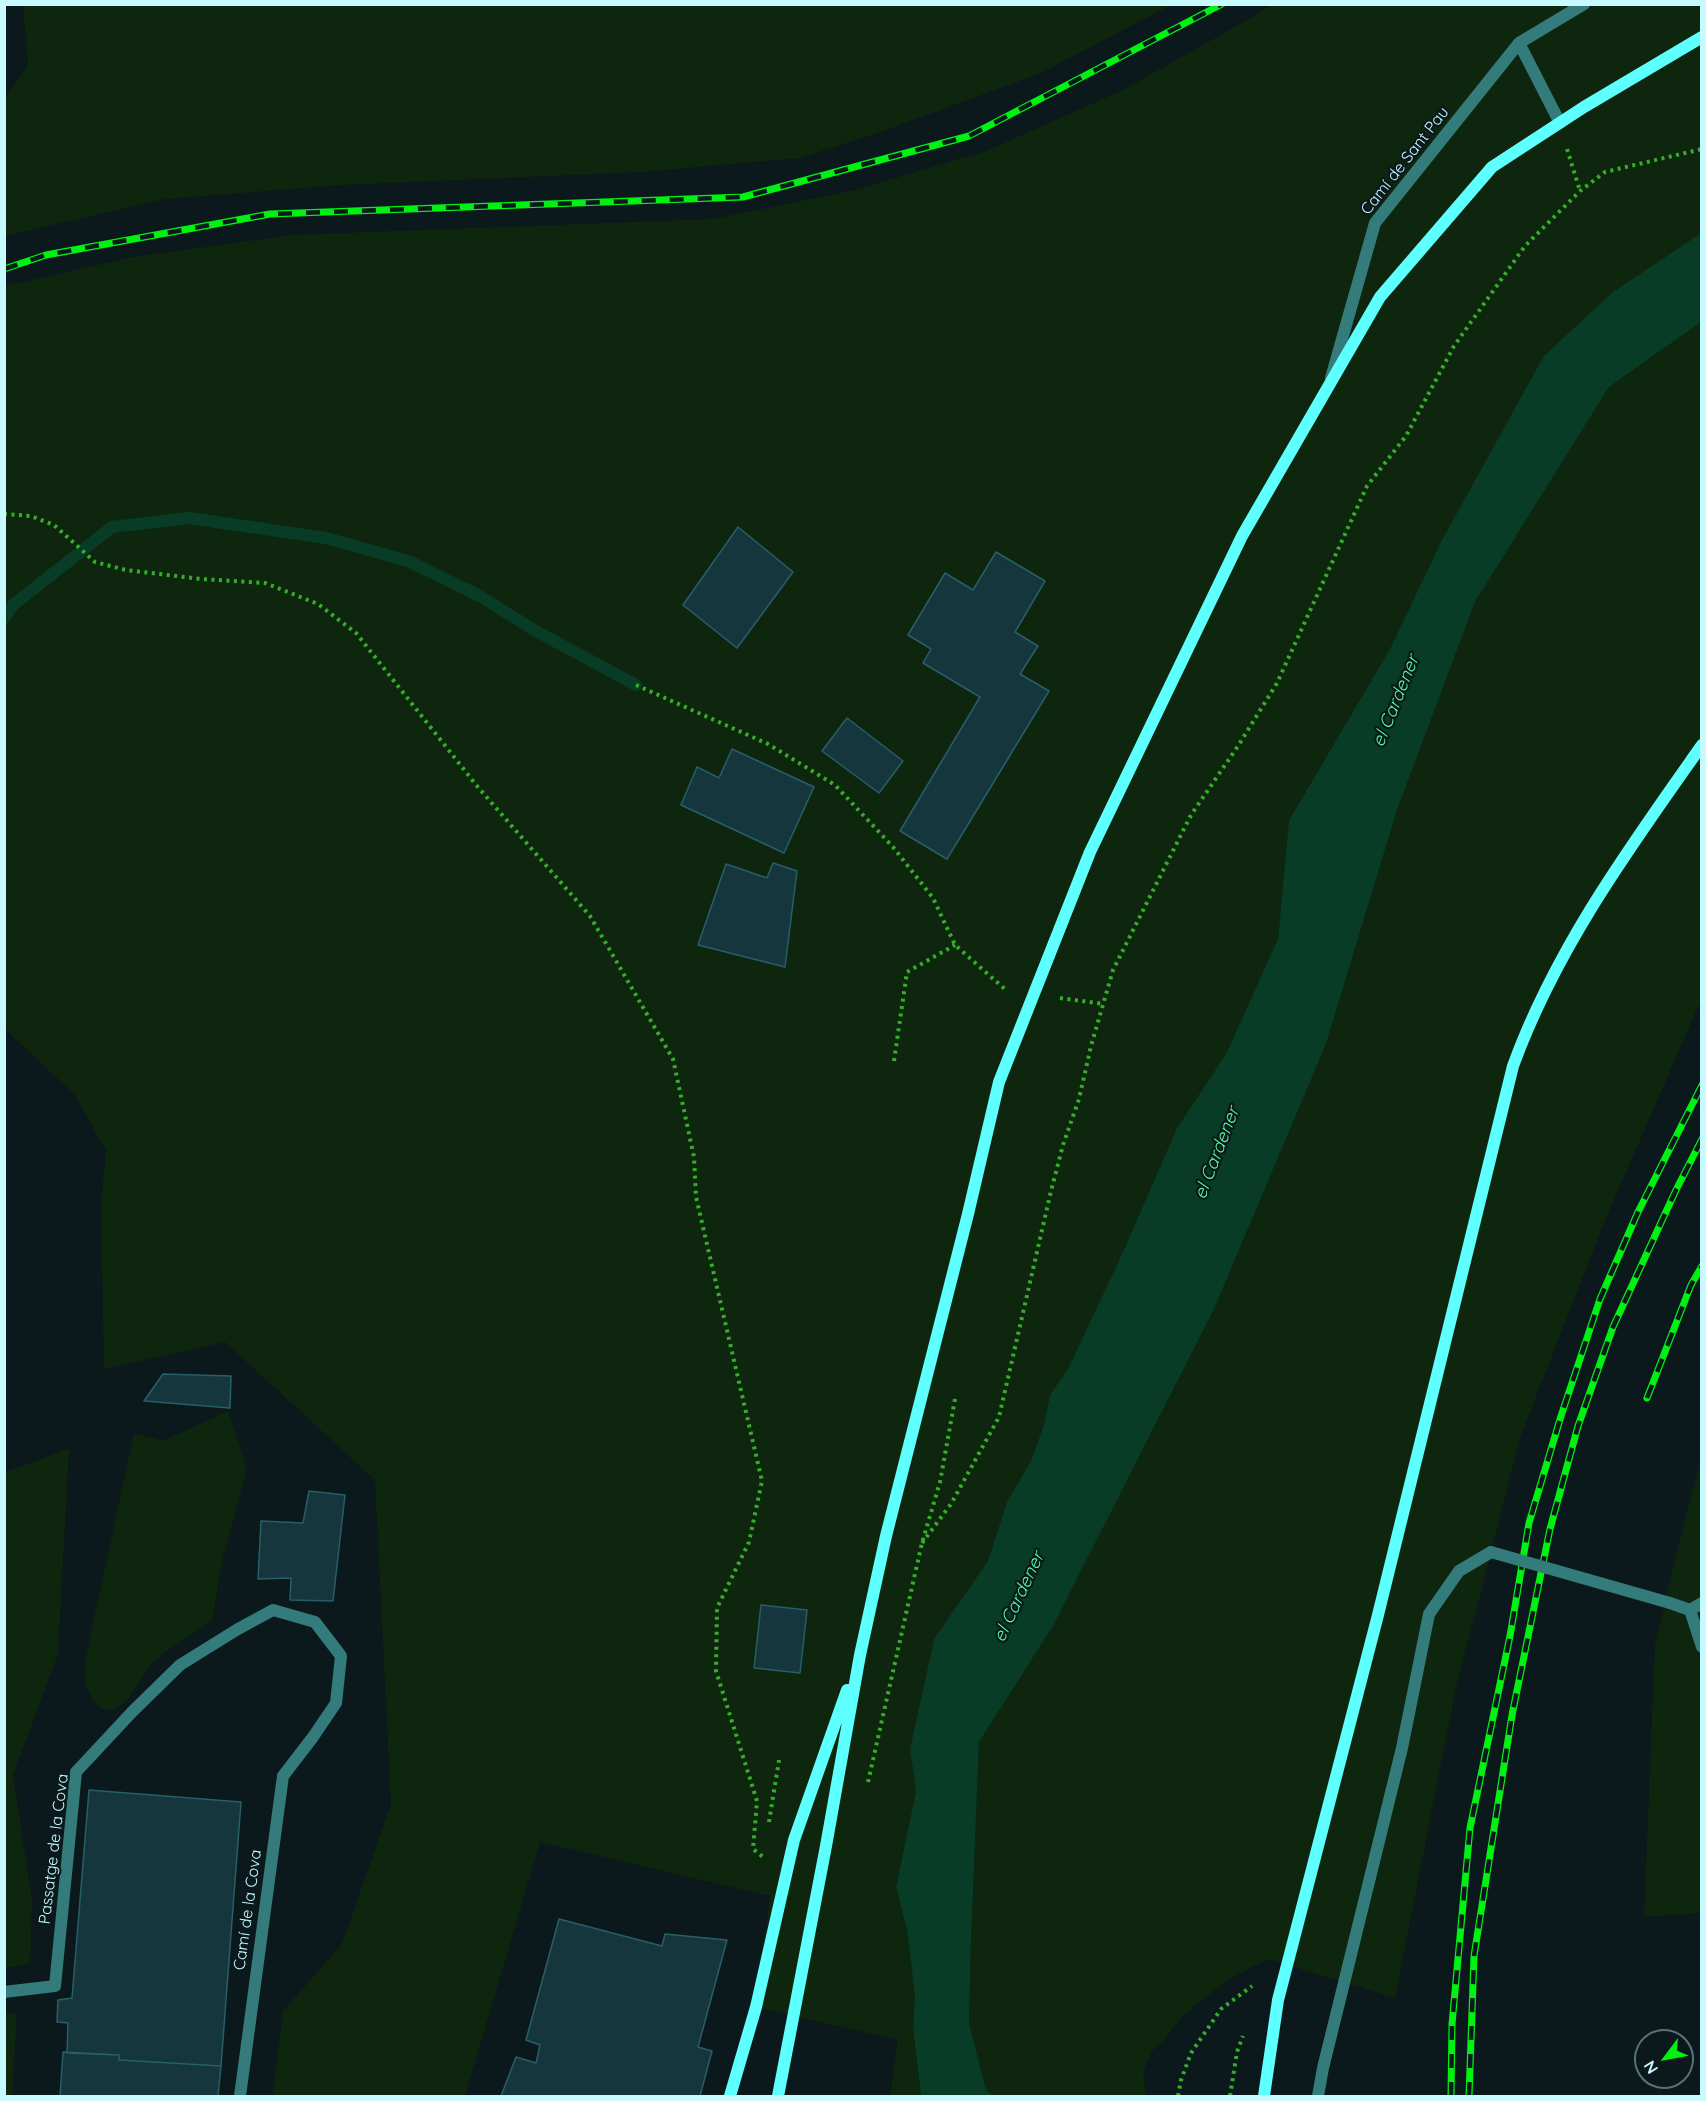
<!DOCTYPE html>
<html>
<head>
<meta charset="utf-8">
<style>
  body { margin:0 }
  #map { position:relative; width:1706px; height:2101px; overflow:hidden; background:#0b191c; font-family:Quicksand,sans-serif }
  canvas { display:block }
  .frame { position:absolute; inset:0; border:6px solid #c6faff; pointer-events:none }
  .north { position:absolute; left:1634px; top:2029px; width:60px; height:60px; box-sizing:border-box; background:#0b191c; border:2px solid #567377; border-radius:50%; rotate:238deg; font-size:16px; font-weight:700; line-height:24px; text-align:center; color:#c6faff }
  .north::after { content:''; display:block; margin:auto; width:21px; height:27px; background:#00f112; clip-path:polygon(50% 0,100% 100%,50% 72%,0 100%) }
</style>
</head>
<body>
<div id="map">
<canvas width="1706" height="2101"></canvas>
<div class="frame"></div>
<div class="north">N</div>
</div>
<script>
const ctx = document.querySelector('canvas').getContext('2d');
ctx.lineJoin = 'round';
function fillPath(path, color) { ctx.fillStyle = color; ctx.fill(path, 'evenodd'); }
function strokePath(path, color, width, dash) { ctx.strokeStyle = color; ctx.lineWidth = width; ctx.lineCap = dash ? 'butt' : 'round'; ctx.setLineDash(dash || []); ctx.stroke(path); }
function label(font, color, halo, rows, align = 'center') {
  ctx.font = font + ' Quicksand,sans-serif'; ctx.lineWidth = 4.5; ctx.setLineDash([]); ctx.textBaseline = 'middle'; ctx.strokeStyle = halo; ctx.fillStyle = color; for (const [text, x, y, turn = 0] of rows) {
    ctx.save(); ctx.translate(x, y); ctx.rotate((+turn || 0) * Math.PI / 180); ctx.textAlign = isNaN(turn) ? turn : align; if (halo) ctx.strokeText(text, 0, 0); ctx.fillText(text, 0, 0); ctx.restore();
  }
}
fillPath(new Path2D(`
  M23,5V4L1171,5L1039,74L883,131L800,158L641,172L342,185L165,199L5,236V99L28,65Z
  M1271,5H1701V233L1613,292L1441,542L1390,649L1289,819L1278,939L1226,1054L1177,1128L1123,1252L1068,1369L1050,1395L1044,1425L1031,1461L1007,1502L988,1561L934,1639L910,1749L916,1791L896,1887L907,1930L915,1996L913,2027L921,2096H890L898,2040L756,2007L770,1896L540,1842L465,2096H273L283,2011L342,1944L391,1804L375,1480L225,1342L104,1369L101,1206L106,1151L75,1095L5,1029V286L133,257L292,235L713,219L855,190L986,151L1125,89L1256,15Z
  M1701,322V1000L1603,1225L1520,1438L1455,1693L1395,1998L1268,1959L1233,1977L1200,2001L1179,2020L1165,2039L1152,2051L1143,2071L1146,2096H994L986,2090L969,2023L971,1940L979,1742L1053,1626L1214,1309L1326,1044L1397,810L1475,602L1609,387Z
  M228,1411L247,1468L223,1558L212,1620C197,1631 157,1655 148,1668C135,1685 128,1712 103,1710C86,1696 83,1680 85,1660L134,1433L163,1441Z
  M69,1449L58,1654L13,1775L32,1900L30,1963L5,1968V1472Z
  M1701,1460V1913L1644,1917L1655,1643L1690,1499Z
  M17,2013L12,2096H5V2014Z`), '#0f260e');
fillPath(new Path2D(`
  M1701,233V322L1609,387L1475,602L1397,810L1326,1044L1214,1309L1053,1626L979,1742L971,1940L969,2023L986,2090L994,2096H921L913,2027L915,1996L907,1930L896,1887L916,1791L910,1749L934,1639L988,1561L1007,1502L1031,1461L1044,1425L1050,1395L1068,1369L1123,1252L1177,1128L1226,1054L1278,939L1289,820L1390,649L1441,542L1544,356L1613,292Z`), '#093c27');
strokePath(new Path2D(`
  M4,618L13,605L112,527L189,518L326,538L408,561L480,596L534,630L636,685`), '#093c27', 12);
const building = new Path2D(`
  M738,527L793,572L737,648L683,605Z
  M996,552L1045,581L1015,632L1038,646L1020,674L1049,691L947,859L900,831L980,697L923,663L931,649L908,635L945,573L973,590Z
  M847,718L903,761L879,793L822,751Z
  M732,749L814,787L784,853L681,805L697,767L719,778Z
  M773,863L797,871L785,967L698,945L726,864L767,878Z
  M163,1374L231,1376L230,1408L144,1401Z
  M309,1491L345,1495L333,1601L290,1600L291,1578L258,1579L261,1521L303,1523Z
  M761,1605L807,1610L800,1673L754,1668Z
  M89,1790L241,1802L221,2066L119,2060V2055L67,2053L68,2023L57,2022L58,2000L72,1998Z
  M559,1919L662,1946L665,1934L727,1940L698,2047L712,2051L700,2096H501L516,2057L536,2063L540,2045L526,2040Z
  M63,2052L119,2055V2060L221,2066L218,2096H60Z`);
fillPath(building, '#16363d');
strokePath(building, '#285e6a', 1.5);
strokePath(new Path2D(`
  M1567,149L1580,191
  M4,514L31,516L54,525L95,562L126,570L201,579L265,583L318,604L356,633L477,786L590,916L673,1059L694,1157L696,1197L762,1481L749,1542L717,1608L716,1671L757,1801L753,1849L763,1857
  M636,685L768,744L835,785L893,847L933,898L955,945L1007,991
  M1060,998L1104,1004
  M894,1061L907,972L955,945
  M922,1543L951,1504L999,1417L1051,1191L1063,1145L1079,1099L1091,1046L1113,970L1191,815L1238,746L1277,683L1367,486L1406,436L1454,346L1525,246L1580,191L1605,172L1702,149
  M868,1782L922,1543L940,1482L955,1399
  M769,1822L779,1760
  M1178,2096L1181,2080L1191,2053L1221,2009L1252,1986
  M1230,2096L1237,2052L1243,2036`), '#35af2a', 4, [3, 4.5]);
strokePath(new Path2D(`
  M1670,1603L1690,1610L1702,1603
  M1690,1610L1702,1647
  M1318,2096L1323,2068L1402,1748L1429,1614L1459,1571L1491,1552`), '#347b7c', 12);
strokePath(new Path2D(`
  M1519,43L1560,123
  M1331,378L1375,223L1519,43L1584,4
  M4,1992L55,1986L76,1772L132,1712L180,1665L238,1629L273,1610L315,1622L341,1656L336,1703L313,1737L283,1776L240,2096`), '#347b7c', 12);
strokePath(new Path2D(`
  M730,2096L756,2007L794,1840L847,1690
  M778,2096L826,1846L860,1655L886,1536L968,1214L999,1082L1090,852L1242,536L1380,297L1492,167L1584,107L1702,37
  M1264,2096L1278,2000L1378,1615L1513,1066C1556,948 1630,847 1702,745`), '#5dffff', 12);
const rail = new Path2D(`
  M4,269L46,255L270,214L743,197L969,136L1222,4
  M1647,1398L1691,1285L1702,1266
  M1451,2096L1452,2024L1470,1828L1510,1636L1529,1523L1561,1416L1600,1299L1638,1212L1702,1085
  M1469,2096L1474,1956L1512,1715L1550,1529L1578,1426L1613,1327L1676,1190L1702,1139`);
strokePath(rail, '#00f112', 7);
strokePath(rail, '#0b191c', 4.5, [14]);
strokePath(new Path2D(`
  M1491,1552L1670,1603`), '#347b7c', 12);
label('16px', '#c6faff', '#0b191c', [
  ["Camí de Sant Pau",1405,161,-52],
  ["Passatge de la Cova",54,1849,-83],
  ["Camí de la Cova",248,1910,-82]
]);
label('italic 18px', '#54ff9f', '#0b191c', [
  ["el Cardener",1396,701,-68],
  ["el Cardener",1217,1153,-69],
  ["el Cardener",1019,1597,-65]
]);
</script>
</body>
</html>
